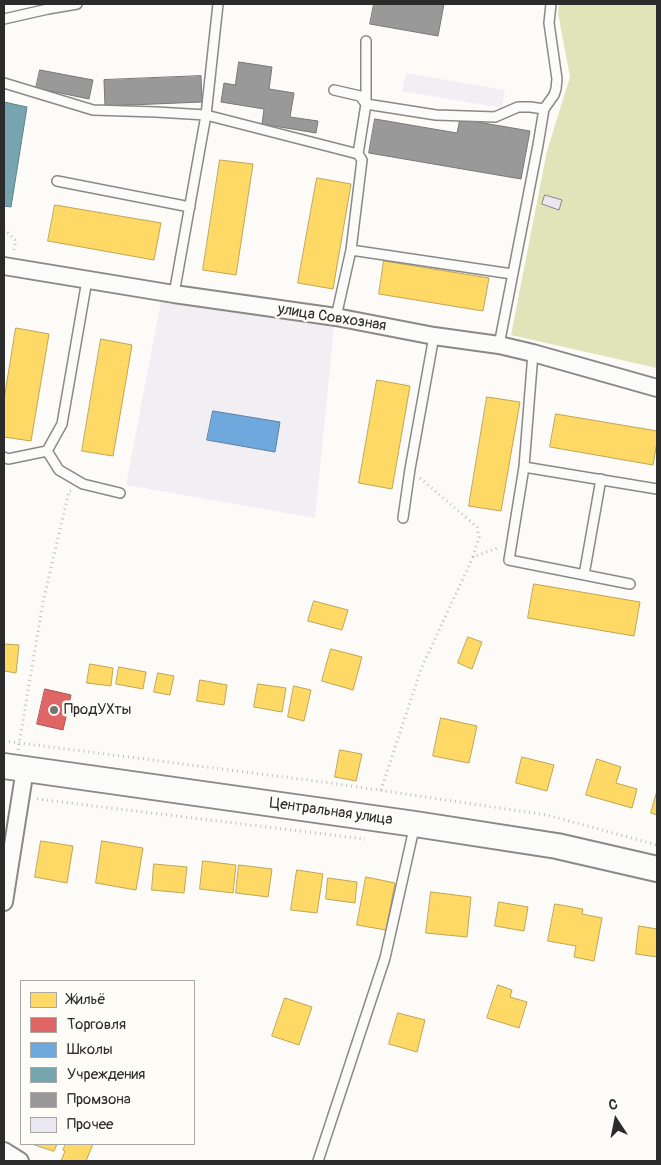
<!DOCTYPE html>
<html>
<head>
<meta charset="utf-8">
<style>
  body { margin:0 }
  #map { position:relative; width:661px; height:1165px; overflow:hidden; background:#fcfbf8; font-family:Pangolin,sans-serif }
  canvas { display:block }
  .frame { position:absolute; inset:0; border:5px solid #2b2b2b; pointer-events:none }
  .legend { position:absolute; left:20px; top:980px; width:175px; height:165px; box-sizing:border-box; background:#fdfcf7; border:1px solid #a9a8a5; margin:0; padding:6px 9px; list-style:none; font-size:15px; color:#2b2b2b }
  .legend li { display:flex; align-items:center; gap:10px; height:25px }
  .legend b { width:25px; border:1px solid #a9a8a5 }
  .north { position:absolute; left:591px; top:1095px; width:50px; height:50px; -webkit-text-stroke:4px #fdfcf7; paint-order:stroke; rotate:349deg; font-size:14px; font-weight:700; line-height:20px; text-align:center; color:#2b2b2b }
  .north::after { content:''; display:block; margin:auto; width:18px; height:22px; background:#2b2b2b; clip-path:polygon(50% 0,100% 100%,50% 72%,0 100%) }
</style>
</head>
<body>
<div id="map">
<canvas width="661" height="1165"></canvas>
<div class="frame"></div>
<ul class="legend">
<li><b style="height:14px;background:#ffd966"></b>Жильё</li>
<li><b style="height:14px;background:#e06666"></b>Торговля</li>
<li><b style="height:14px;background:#6fa8dc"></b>Школы</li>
<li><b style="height:14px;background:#76a5af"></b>Учреждения</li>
<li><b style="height:14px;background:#999"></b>Промзона</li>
<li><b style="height:14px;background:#e9e7ef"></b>Прочее</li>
</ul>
<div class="north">С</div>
</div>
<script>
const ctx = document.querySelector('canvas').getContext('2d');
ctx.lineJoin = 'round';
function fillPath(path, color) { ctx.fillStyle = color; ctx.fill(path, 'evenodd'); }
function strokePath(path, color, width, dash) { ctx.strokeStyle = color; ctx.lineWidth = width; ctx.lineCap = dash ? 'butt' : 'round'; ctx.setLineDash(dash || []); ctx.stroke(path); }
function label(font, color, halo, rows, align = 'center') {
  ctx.font = font + ' Pangolin,sans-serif'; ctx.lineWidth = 5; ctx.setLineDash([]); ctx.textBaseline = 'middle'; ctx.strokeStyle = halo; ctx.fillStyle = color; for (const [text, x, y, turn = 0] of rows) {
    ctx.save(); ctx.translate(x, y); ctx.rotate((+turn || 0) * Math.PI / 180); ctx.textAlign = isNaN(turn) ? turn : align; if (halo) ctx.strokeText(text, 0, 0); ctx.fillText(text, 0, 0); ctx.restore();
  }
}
fillPath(new Path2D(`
  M406,73L505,90L502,108L402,91Z
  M161,301L334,327L315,518L126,485Z`), '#f1eff4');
fillPath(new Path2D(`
  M559,4H657V368L511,335L547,151L570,77L558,13Z`), '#dfe4b9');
const homes = new Path2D(`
  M220,160L253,164L236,275L203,270Z
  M317,178L351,184L333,289L298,283Z
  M55,205L161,223L154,260L48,241Z
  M384,261L489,278L483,311L379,294Z
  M16,328L49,334L31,441L4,437V400Z
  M101,339L132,345L113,456L82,451Z
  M377,380L410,386L392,489L359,483Z
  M487,397L520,402L501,511L469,506Z
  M556,414L657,431V442L653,465L550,447Z
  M534,584L640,602L634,636L528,618Z
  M314,601L348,610L342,630L308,621Z
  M468,637L482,642L472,669L458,663Z
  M4,644L19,645L16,673L4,671Z
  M331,649L362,657L353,690L322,681Z
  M90,664L113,668L111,686L87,683Z
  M119,667L146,672L143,689L116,684Z
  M158,673L174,676L170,695L154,692Z
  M200,680L227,685L224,705L197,701Z
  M258,684L286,688L282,712L254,707Z
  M294,686L311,690L304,721L288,717Z
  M441,718L477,726L469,763L433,756Z
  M340,750L362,754L356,781L335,777Z
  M522,757L554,765L547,791L516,783Z
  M597,759L621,767L616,783L637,789L632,808L586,795Z
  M657,791V815L651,813Z
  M41,841L73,846L67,883L35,877Z
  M102,841L143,848L136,890L96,883Z
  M203,861L236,865L233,893L200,889Z
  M154,864L187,867L184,893L152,890Z
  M239,865L272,869L268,897L236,893Z
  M297,870L323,874L317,913L291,910Z
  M366,877L395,883L386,930L357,925Z
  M328,878L357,882L355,903L326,899Z
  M431,892L471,897L467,937L426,933Z
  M499,902L528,907L524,931L495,926Z
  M555,904L583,909L582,914L602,918L594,961L574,957L576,946L548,941Z
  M639,926L657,929V957L636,954Z
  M498,985L512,990L510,997L527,1002L519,1028L487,1018Z
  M285,998L312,1007L299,1045L272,1036Z
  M398,1013L425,1020L417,1052L389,1044Z
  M32,1144H57L54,1151Z
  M66,1144H93L86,1161H61L65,1151L63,1150Z`);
fillPath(homes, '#ffd966');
strokePath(homes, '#bfa554', 1);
const shops = new Path2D(`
  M45,689L71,695L63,730L37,724Z`);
fillPath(shops, '#e06666');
strokePath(shops, '#aa5454', 1);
const schools = new Path2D(`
  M213,411L280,422L275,452L207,440Z`);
fillPath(schools, '#6fa8dc');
strokePath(schools, '#5b82a7', 1);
const public = new Path2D(`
  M4,102L27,107L11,207L4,206Z`);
fillPath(public, '#76a5af');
strokePath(public, '#608087', 1);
const industry = new Path2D(`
  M374,4H444L438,36L370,24Z
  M239,62L272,67L269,89L294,93L290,117L318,121L316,133L262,124L264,109L221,102L224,83L235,85Z
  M40,70L93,80L89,99L36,88Z
  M201,76L202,102L105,106L104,80Z
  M375,119L457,133L460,119L530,131L521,179L369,153Z`);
fillPath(industry, '#999');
strokePath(industry, '#787878', 1);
const building = new Path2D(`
  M545,195L562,200L559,210L542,204Z`);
fillPath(building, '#e9e7ef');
strokePath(building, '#898987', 1);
const lane = new Path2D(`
  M4,19L48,9L77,4
  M4,83L93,110L156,112L206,115L358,154L366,104L436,115L495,117L518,107H530L544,109L538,145L499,345
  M334,90L360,96L366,104
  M366,104V41
  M544,109L554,95L556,89L557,79L549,23L551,4
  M57,181L190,207
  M351,250L512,274
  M174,294L206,115L218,4
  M336,317L351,250L362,160L358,154
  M533,353L524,467L509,560L630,584
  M47,451L59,470L83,484L120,493
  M4,457L8,459L47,451L62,424L87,280
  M524,467L657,489
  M403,518L410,469L434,336
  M584,575L601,479
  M318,1161L385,958L415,824`);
const street = new Path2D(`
  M4,266L174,294L336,317L434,336L499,345L533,353L657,388
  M4,902L25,769
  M4,1151L20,1161`);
const secondary = new Path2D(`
  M4,766L415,824L557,846L657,869`);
strokePath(lane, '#898987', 12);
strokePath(street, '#898987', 20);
strokePath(secondary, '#898987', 28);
strokePath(new Path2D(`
  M4,229L16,241L13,253
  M420,478L477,527L479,537L473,557
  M4,741L331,783L547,815L657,845
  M18,750L43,602L69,491H71
  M381,790L421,669L473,557L500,547
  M37,799L365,839`), '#c0bfbc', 3, [1, 4]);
strokePath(lane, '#fbfbf9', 9);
strokePath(street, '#fbfbf9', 16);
strokePath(secondary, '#fbfbf9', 24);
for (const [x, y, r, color] of [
  [54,710,5,"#747473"]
]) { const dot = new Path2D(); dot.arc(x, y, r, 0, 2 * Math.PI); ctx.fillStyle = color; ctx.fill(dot); strokePath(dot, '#fdfcf7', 2); }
label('15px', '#2b2b2b', '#fdfcf7', [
  ["улица Совхозная",332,318,9],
  ["Центральная улица",331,812,8]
]);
label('15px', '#2b2b2b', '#fdfcf7', [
  ["ПродУХты",64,710]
], 'left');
</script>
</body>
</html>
